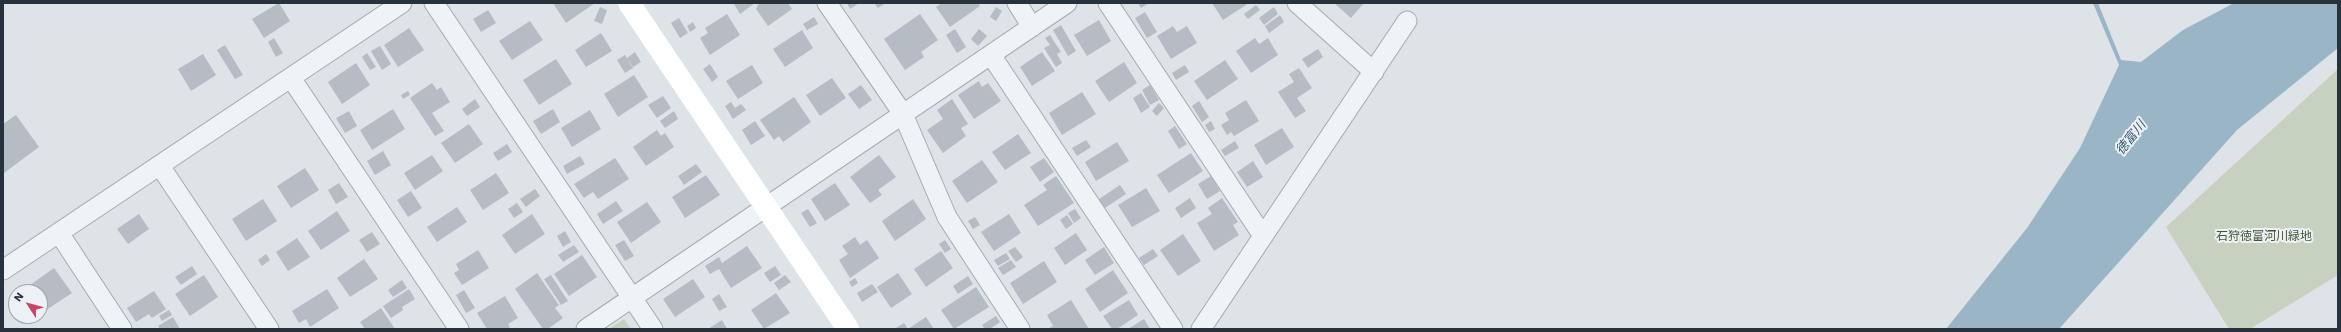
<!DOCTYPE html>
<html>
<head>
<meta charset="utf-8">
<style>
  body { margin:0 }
  #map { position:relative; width:2341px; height:332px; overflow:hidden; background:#dee3e7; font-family:"Work Sans",sans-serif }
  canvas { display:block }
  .frame { position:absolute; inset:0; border:4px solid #28323d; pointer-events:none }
  .north { position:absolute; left:8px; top:284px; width:40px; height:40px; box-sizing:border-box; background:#edf1f5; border:1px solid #9ea5ab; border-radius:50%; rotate:306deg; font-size:11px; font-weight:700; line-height:16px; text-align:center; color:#28323d }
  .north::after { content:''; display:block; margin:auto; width:14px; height:18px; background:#c9466a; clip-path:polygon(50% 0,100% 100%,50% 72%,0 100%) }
</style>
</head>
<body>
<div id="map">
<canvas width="2341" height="332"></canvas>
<div class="frame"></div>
<div class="north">N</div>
</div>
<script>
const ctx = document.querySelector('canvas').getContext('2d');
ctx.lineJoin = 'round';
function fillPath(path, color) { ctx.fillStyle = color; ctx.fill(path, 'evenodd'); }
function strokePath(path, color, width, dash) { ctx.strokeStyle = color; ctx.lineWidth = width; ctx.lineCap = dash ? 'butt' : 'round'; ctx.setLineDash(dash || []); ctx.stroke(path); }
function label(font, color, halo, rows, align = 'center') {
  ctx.font = font + ' "Work Sans","Noto Sans JP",sans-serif'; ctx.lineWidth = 4; ctx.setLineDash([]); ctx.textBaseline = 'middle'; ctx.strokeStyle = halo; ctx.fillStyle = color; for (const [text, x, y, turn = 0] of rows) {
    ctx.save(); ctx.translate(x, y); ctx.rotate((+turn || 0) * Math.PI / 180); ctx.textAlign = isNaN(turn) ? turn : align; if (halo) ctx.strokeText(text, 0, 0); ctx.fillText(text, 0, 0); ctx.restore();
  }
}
fillPath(new Path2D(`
  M2338,69V275L2250,329H2229L2166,227Z
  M624,319L631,329H609Z`), '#c6d1bf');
fillPath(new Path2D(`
  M2093,3H2098L2121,60L2141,62L2183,30L2234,3H2338V48L2237,130L2059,329H1946L2027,228L2080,148L2119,65Z`), '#9ab5c6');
fillPath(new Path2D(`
  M279,3L290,21L264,38L252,19Z
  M553,3H595L566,23Z
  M755,3L740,14L734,4L735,3Z
  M759,3H788L792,9L768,26L756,9Z
  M847,3H859L850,9Z
  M874,3H886L878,8Z
  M942,3H978L980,6L950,27L936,7Z
  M1138,3H1149L1141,8Z
  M1212,3H1249L1223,20Z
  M1334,3H1364L1351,18Z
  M1256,5L1260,10L1248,19L1244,14Z
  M600,7L607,10L602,24L594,21Z
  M996,7L1002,11L996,21L990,17Z
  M1274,7L1278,14L1264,25L1259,18Z
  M488,10L496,23L481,32L473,19Z
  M1145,12L1157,32L1147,38L1135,18Z
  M727,14L740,35L710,55L700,38L708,33L705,28Z
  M920,14L938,40L921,52L924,57L905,70L884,39Z
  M1280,15L1284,22L1269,33L1265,26Z
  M814,17L818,24L807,30L803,24Z
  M679,18L688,33L680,38L671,23Z
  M1099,20L1111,41L1087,56L1074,35Z
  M530,21L543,40L512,60L499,41Z
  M693,22L696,28L690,32L687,26Z
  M1061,25L1076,51L1068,56L1053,30Z
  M1173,26L1177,32L1187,26L1197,43L1171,59L1157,36Z
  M409,28L424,50L398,67L384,45Z
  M955,29L966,47L957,53L946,35Z
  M979,29L987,36L978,46L971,39Z
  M802,30L813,48L785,67L773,49Z
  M601,33L612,51L586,67L575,50Z
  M1050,35L1061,52L1057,54L1062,63L1056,67L1044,48L1050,45L1045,38Z
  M274,38L283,53L276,57L268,42Z
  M1255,38L1259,44L1268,38L1278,55L1251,73L1236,51Z
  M225,45L243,75L235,79L217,50Z
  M380,46L391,64L382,70L371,51Z
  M1318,49L1323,57L1308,68L1302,59Z
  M635,52L641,62L633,67L627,58Z
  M1042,52L1055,71L1032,86L1020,67Z
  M367,53L376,67L370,70L362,57Z
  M203,54L216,75L191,91L178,69Z
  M625,55L633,68L625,73L617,60Z
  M556,59L572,84L539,105L523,80Z
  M1225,60L1238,79L1207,100L1194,81Z
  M1124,62L1137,83L1109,102L1095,81Z
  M356,63L370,85L342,104L328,82Z
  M710,64L718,77L712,82L703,69Z
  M752,65L763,83L738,99L726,81Z
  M1185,65L1189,72L1176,80L1172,73Z
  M1299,68L1312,88L1297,98L1306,111L1295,118L1278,92L1294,82L1289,74Z
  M634,75L648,97L618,117L604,94Z
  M832,78L846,98L820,116L806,95Z
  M979,81L982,87L988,83L1001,101L974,119L958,95Z
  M432,83L437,90L441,87L450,102L432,113L444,131L435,136L410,98Z
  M861,85L872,100L859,109L848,94Z
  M1150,85L1159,100L1150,105L1142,90Z
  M408,91L410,95L403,99L401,95Z
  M1082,92L1096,114L1062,135L1049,113Z
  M1141,93L1150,107L1141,113L1133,98Z
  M663,96L671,108L657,118L648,105Z
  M794,97L811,122L783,142L779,136L774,140L760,120Z
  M475,99L480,107L467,116L462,109Z
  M952,99L968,124L961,128L966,136L943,153L927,130L943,119L937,110Z
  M1246,100L1259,121L1234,136L1231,132L1227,135L1221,125L1229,120L1225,113Z
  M1199,101L1209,117L1202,122L1192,106Z
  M731,102L735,108L741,104L746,110L733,119L725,106Z
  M1159,103L1164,108L1157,116L1152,111Z
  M393,109L405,129L372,150L360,130Z
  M553,109L560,122L541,134L533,121Z
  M590,110L601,129L572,147L561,128Z
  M349,111L357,126L345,133L336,118Z
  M674,111L678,119L665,128L660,121Z
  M16,115L39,147L4,173L3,124Z
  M755,121L765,136L751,145L742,130Z
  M1211,121L1215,129L1209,132L1205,125Z
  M469,124L483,144L455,163L441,143Z
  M1175,126L1187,144L1179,149L1168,131Z
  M1282,128L1294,147L1266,165L1254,145Z
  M657,130L661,136L665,133L674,147L646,166L633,147Z
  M1018,134L1031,153L1005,170L992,152Z
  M1086,140L1091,147L1077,156L1072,148Z
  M1235,141L1239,148L1225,156L1221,150Z
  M1117,142L1129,161L1096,181L1085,162Z
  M507,144L512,152L498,161L493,153Z
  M383,151L391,165L375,175L367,161Z
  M1191,153L1203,171L1169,193L1157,175Z
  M432,155L443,171L415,190L404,173Z
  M879,155L896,177L878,190L882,195L870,203L850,177Z
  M580,156L585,164L567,174L563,166Z
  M615,158L629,179L598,199L593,192L584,198L574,184Z
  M1044,158L1054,172L1040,182L1030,167Z
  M982,160L998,182L967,203L952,181Z
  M1253,161L1263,177L1247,187L1237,172Z
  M696,164L702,172L684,185L678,176Z
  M305,168L319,190L291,208L277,186Z
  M496,173L509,193L483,210L470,190Z
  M706,175L720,195L685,218L672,197Z
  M1056,176L1074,203L1038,226L1024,205L1047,190L1043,185Z
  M1211,176L1220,191L1207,199L1198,184Z
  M339,183L348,197L336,204L328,190Z
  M835,183L850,205L825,221L811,199Z
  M1120,185L1126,194L1105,208L1099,199Z
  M1146,188L1160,211L1132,227L1118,205Z
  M535,189L540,196L526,207L520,199Z
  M411,191L422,208L408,217L397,200Z
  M1190,198L1196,208L1181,218L1175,208Z
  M1222,198L1238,222L1233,225L1239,235L1214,251L1197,223L1212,214L1208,208Z
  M263,199L277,221L246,241L232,219Z
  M913,199L926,219L895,241L882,221Z
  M616,201L623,211L603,224L597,214Z
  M647,202L661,222L631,243L617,222Z
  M517,203L523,212L514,218L508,209Z
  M457,207L467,222L437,242L427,227Z
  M808,209L817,223L810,227L801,213Z
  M1075,209L1081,218L1074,223L1068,213Z
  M337,211L350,231L321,250L308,231Z
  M139,214L149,229L128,244L117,229Z
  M532,214L545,234L515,254L502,235Z
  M1009,214L1021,233L994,251L981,232Z
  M1067,215L1073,224L1066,229L1060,220Z
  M975,217L980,225L973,229L968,221Z
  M565,231L571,242L563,247L557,236Z
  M372,232L380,244L367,252L359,240Z
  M1076,233L1087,250L1065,265L1054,248Z
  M1183,234L1201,261L1178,276L1160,250Z
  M855,237L860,245L867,240L879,258L850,278L839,260L848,254L842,246Z
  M297,238L310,257L288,271L276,252Z
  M624,240L634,256L625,261L615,245Z
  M945,240L951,249L945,253L939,244Z
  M574,245L579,252L563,262L558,255Z
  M747,246L762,268L731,288L719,269L710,274L705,266L719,257L722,263Z
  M1015,247L1023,257L1016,262L1008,251Z
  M1104,247L1114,263L1095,275L1085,260Z
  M1153,249L1158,256L1144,265L1139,258Z
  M478,250L489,268L462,285L454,273L459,270L456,264Z
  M941,251L953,268L926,287L914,269Z
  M1006,253L1010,259L998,266L994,260Z
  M266,254L270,260L262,266L258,260Z
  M582,255L597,277L569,296L554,274Z
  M364,259L378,279L350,297L337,278Z
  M1011,260L1016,267L1003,275L998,268Z
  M1044,261L1057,282L1023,304L1010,283Z
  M192,266L197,274L181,285L175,277Z
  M775,266L781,275L770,282L764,273Z
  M54,268L72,293L40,314V292H23V290Z
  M1113,270L1128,293L1100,312L1085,289Z
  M537,273L559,305L555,308L563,318L548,329H543L515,289Z
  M898,273L912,294L891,308L877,287Z
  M204,275L218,297L190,316L175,294Z
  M551,275L568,301L561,305L544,279Z
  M785,275L791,282L779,290L774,283Z
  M968,276L973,284L958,294L953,286Z
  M855,278L858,283L852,287L849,282Z
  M693,279L705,297L675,317L663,299Z
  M402,280L407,288L393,297L388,290Z
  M872,284L878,292L862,302L857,293Z
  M976,287L989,307L954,329L941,310Z
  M327,289L339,308L310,327L306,319L299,323L292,311Z
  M409,289L415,299L402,307L403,310L391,318L383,306Z
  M464,290L475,308L466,313L456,295Z
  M154,291L166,309L152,318L149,314L136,322L127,308Z
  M776,293L790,313L764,329L751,310Z
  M719,294L727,307L719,311L712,299Z
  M505,296L518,318L508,324L510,327L506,329H487L477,313Z
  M1071,300L1089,329H1047L1053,326L1047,315Z
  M1129,300L1138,315L1117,329H1112L1103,316Z
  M381,308L395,329H365L360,322Z
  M169,310L172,315L162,321L159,316Z
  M996,316L1000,322L990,329H985L982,325Z
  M173,317L180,329H160L158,326Z
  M926,317L934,329H894L904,323L908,329Z
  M1144,319L1150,329H1128Z
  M722,320L727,329H708Z`), '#b5bcc4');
const street = new Path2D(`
  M434,3L653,329
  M827,3L903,114L947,217L1020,329
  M1017,3L1032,27
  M1108,3L1263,236
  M1297,3L1374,72
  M991,55L1173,329
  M291,78L459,329
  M160,166L269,329
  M59,233L122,329
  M3,270L402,3
  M586,329L1067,3
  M1201,329L1407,21`);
strokePath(street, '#a4aab1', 21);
strokePath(street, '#f0f3f6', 19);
strokePath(new Path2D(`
  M629,3L848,329`), '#fff', 22);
label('12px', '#405836', '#edf1f5', [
  ["石狩徳富河川緑地",2264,236]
]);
label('italic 13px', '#335670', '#edf1f5', [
  ["徳富川",2131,138,-51]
]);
</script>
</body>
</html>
